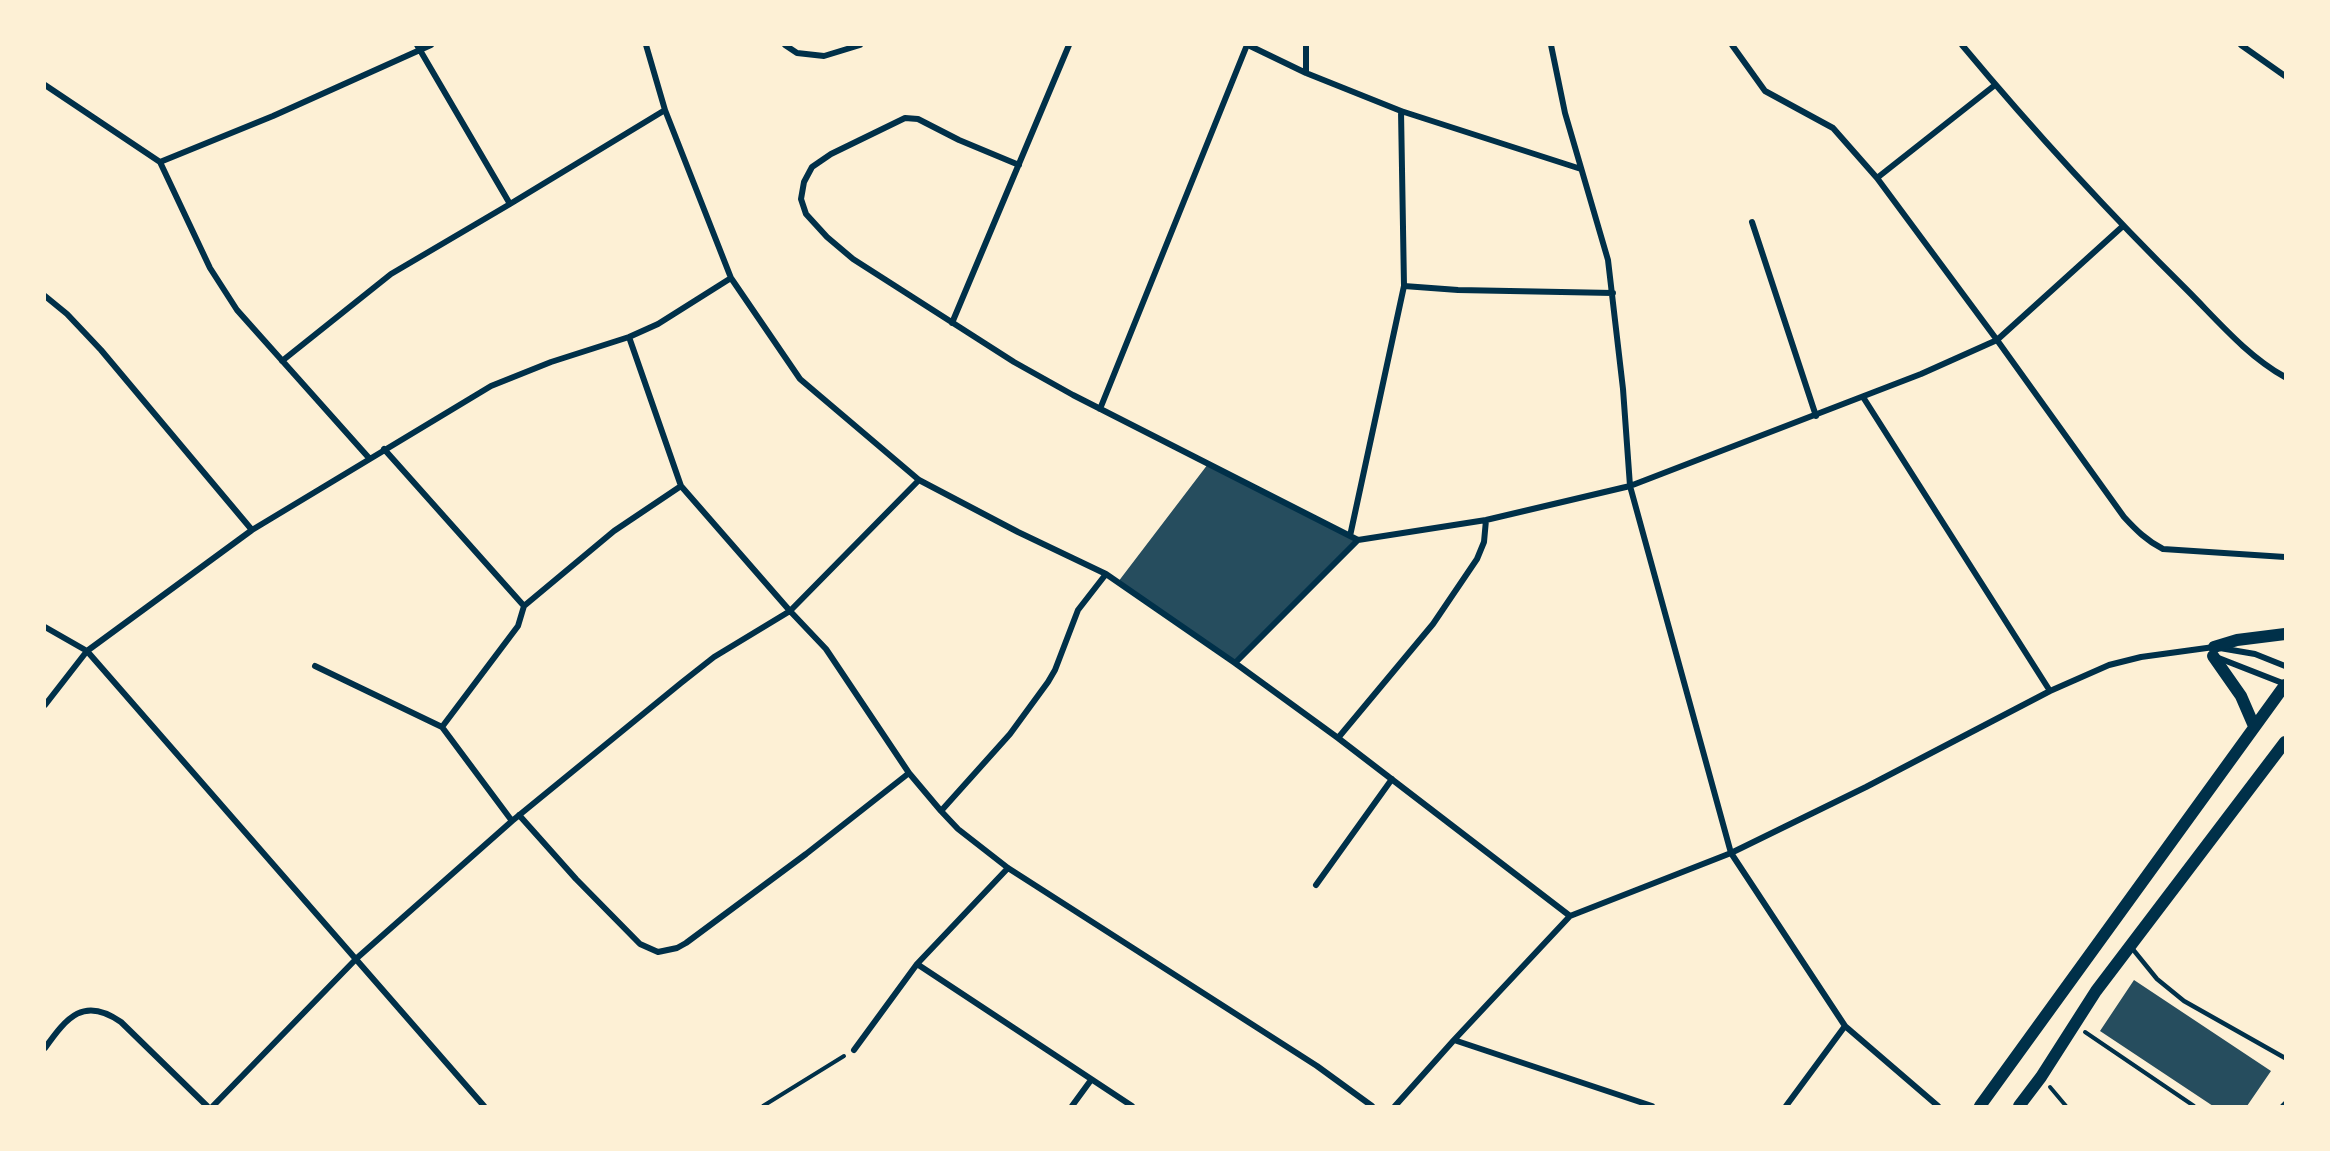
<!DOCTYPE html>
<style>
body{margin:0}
#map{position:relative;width:2330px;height:1151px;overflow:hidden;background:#fdf0d5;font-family:"Sofia Sans Condensed",sans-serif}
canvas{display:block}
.frame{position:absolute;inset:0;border:46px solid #fdf0d5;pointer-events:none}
</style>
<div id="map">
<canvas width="2330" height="1151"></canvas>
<div class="frame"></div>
</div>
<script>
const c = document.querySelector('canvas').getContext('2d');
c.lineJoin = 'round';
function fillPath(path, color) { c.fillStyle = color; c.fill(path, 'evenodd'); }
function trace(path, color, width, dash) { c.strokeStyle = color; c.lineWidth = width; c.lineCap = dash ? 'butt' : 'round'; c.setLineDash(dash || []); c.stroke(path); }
fillPath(new Path2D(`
 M1208 464 1358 540 1235 663 1118 582Z
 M2134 980 2271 1071 2247 1106H2213L2100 1031Z`), '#264d5e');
trace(new Path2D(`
 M2085 1032 2194 1106
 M2050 1087 2066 1106
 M763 1106 844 1056
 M2282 1106 2285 1103`), '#003049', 4);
trace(new Path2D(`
 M2131 947 2157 979 2184 1001 2285 1058`), '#003049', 4.5);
trace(new Path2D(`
 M417 45 510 204
 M646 45 665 110 731 278 800 379 919 480 1018 532 1106 574 1235 663 1338 738 1570 916
 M785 45 797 53 824 56 860 45
 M1248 45 1306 73 1401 111 1581 169
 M1551 45 1565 113 1608 260 1623 389 1630 486 1731 853 1845 1026 1938 1106
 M1732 45 1765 91 1833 128 1877 178 1997 340 2124 517C2136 530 2147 541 2163 549L2285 557
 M1962 45C2033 130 2108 212 2187 290 2217 320 2247 356 2285 377
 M2241 45 2285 76
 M1306 73V45
 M45 85 160 162 210 268 237 310 369 458
 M160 162 273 116 431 45
 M1019 165 959 140 918 119 905 118 831 154 812 167 804 182 801 199 806 214 827 237 853 259 1014 362 1073 395 1358 540
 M1877 178 1995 85
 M1752 222 1816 416
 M1404 286 1458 290 1613 293
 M45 296 67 314 101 350 252 530
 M952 323 1069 45
 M629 337 681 486 790 611 826 649 909 773 941 811 958 829 1008 868 1317 1066 1372 1106
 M282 361 391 274 510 204 665 110
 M1863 397 2050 691
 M1100 409 1247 45
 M384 449 524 606
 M1350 536 1404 286 1401 111
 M45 627 87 651 484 1106
 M2216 657 2285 684
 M1235 663 1358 540 1486 520 1630 486 1921 374 1997 340 2123 226
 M315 666 442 727 512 821
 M45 705 87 651 252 530 491 386 551 362 629 337 658 324 731 278
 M442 727 518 626 524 606 614 531 681 486
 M1338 738 1433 624 1477 559 1484 542 1486 520
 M941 811 1010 734 1048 682 1055 670 1078 610 1106 574
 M519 815 576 879 640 944 658 952 677 948 686 943 806 854 909 773
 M1316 885 1392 779
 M917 964 1132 1106
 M1454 1040 1652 1106
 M45 1048C67 1017 84 996 121 1022L207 1106
 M854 1050 917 964 1008 868
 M213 1106 357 958 512 821 681 683 714 657 790 611 919 480
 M1072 1106 1091 1080
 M1395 1106 1454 1040 1570 916 1731 853 1866 787 2050 691 2109 665 2141 657 2214 647 2255 654 2285 666
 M1786 1106 1845 1026`), '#003049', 6);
trace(new Path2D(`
 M2214 647 2237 640 2285 634
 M2213 656 2241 696 2254 726
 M1980 1106 2285 685
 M2019 1106 2041 1077 2096 991 2285 742`), '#003049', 12);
</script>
